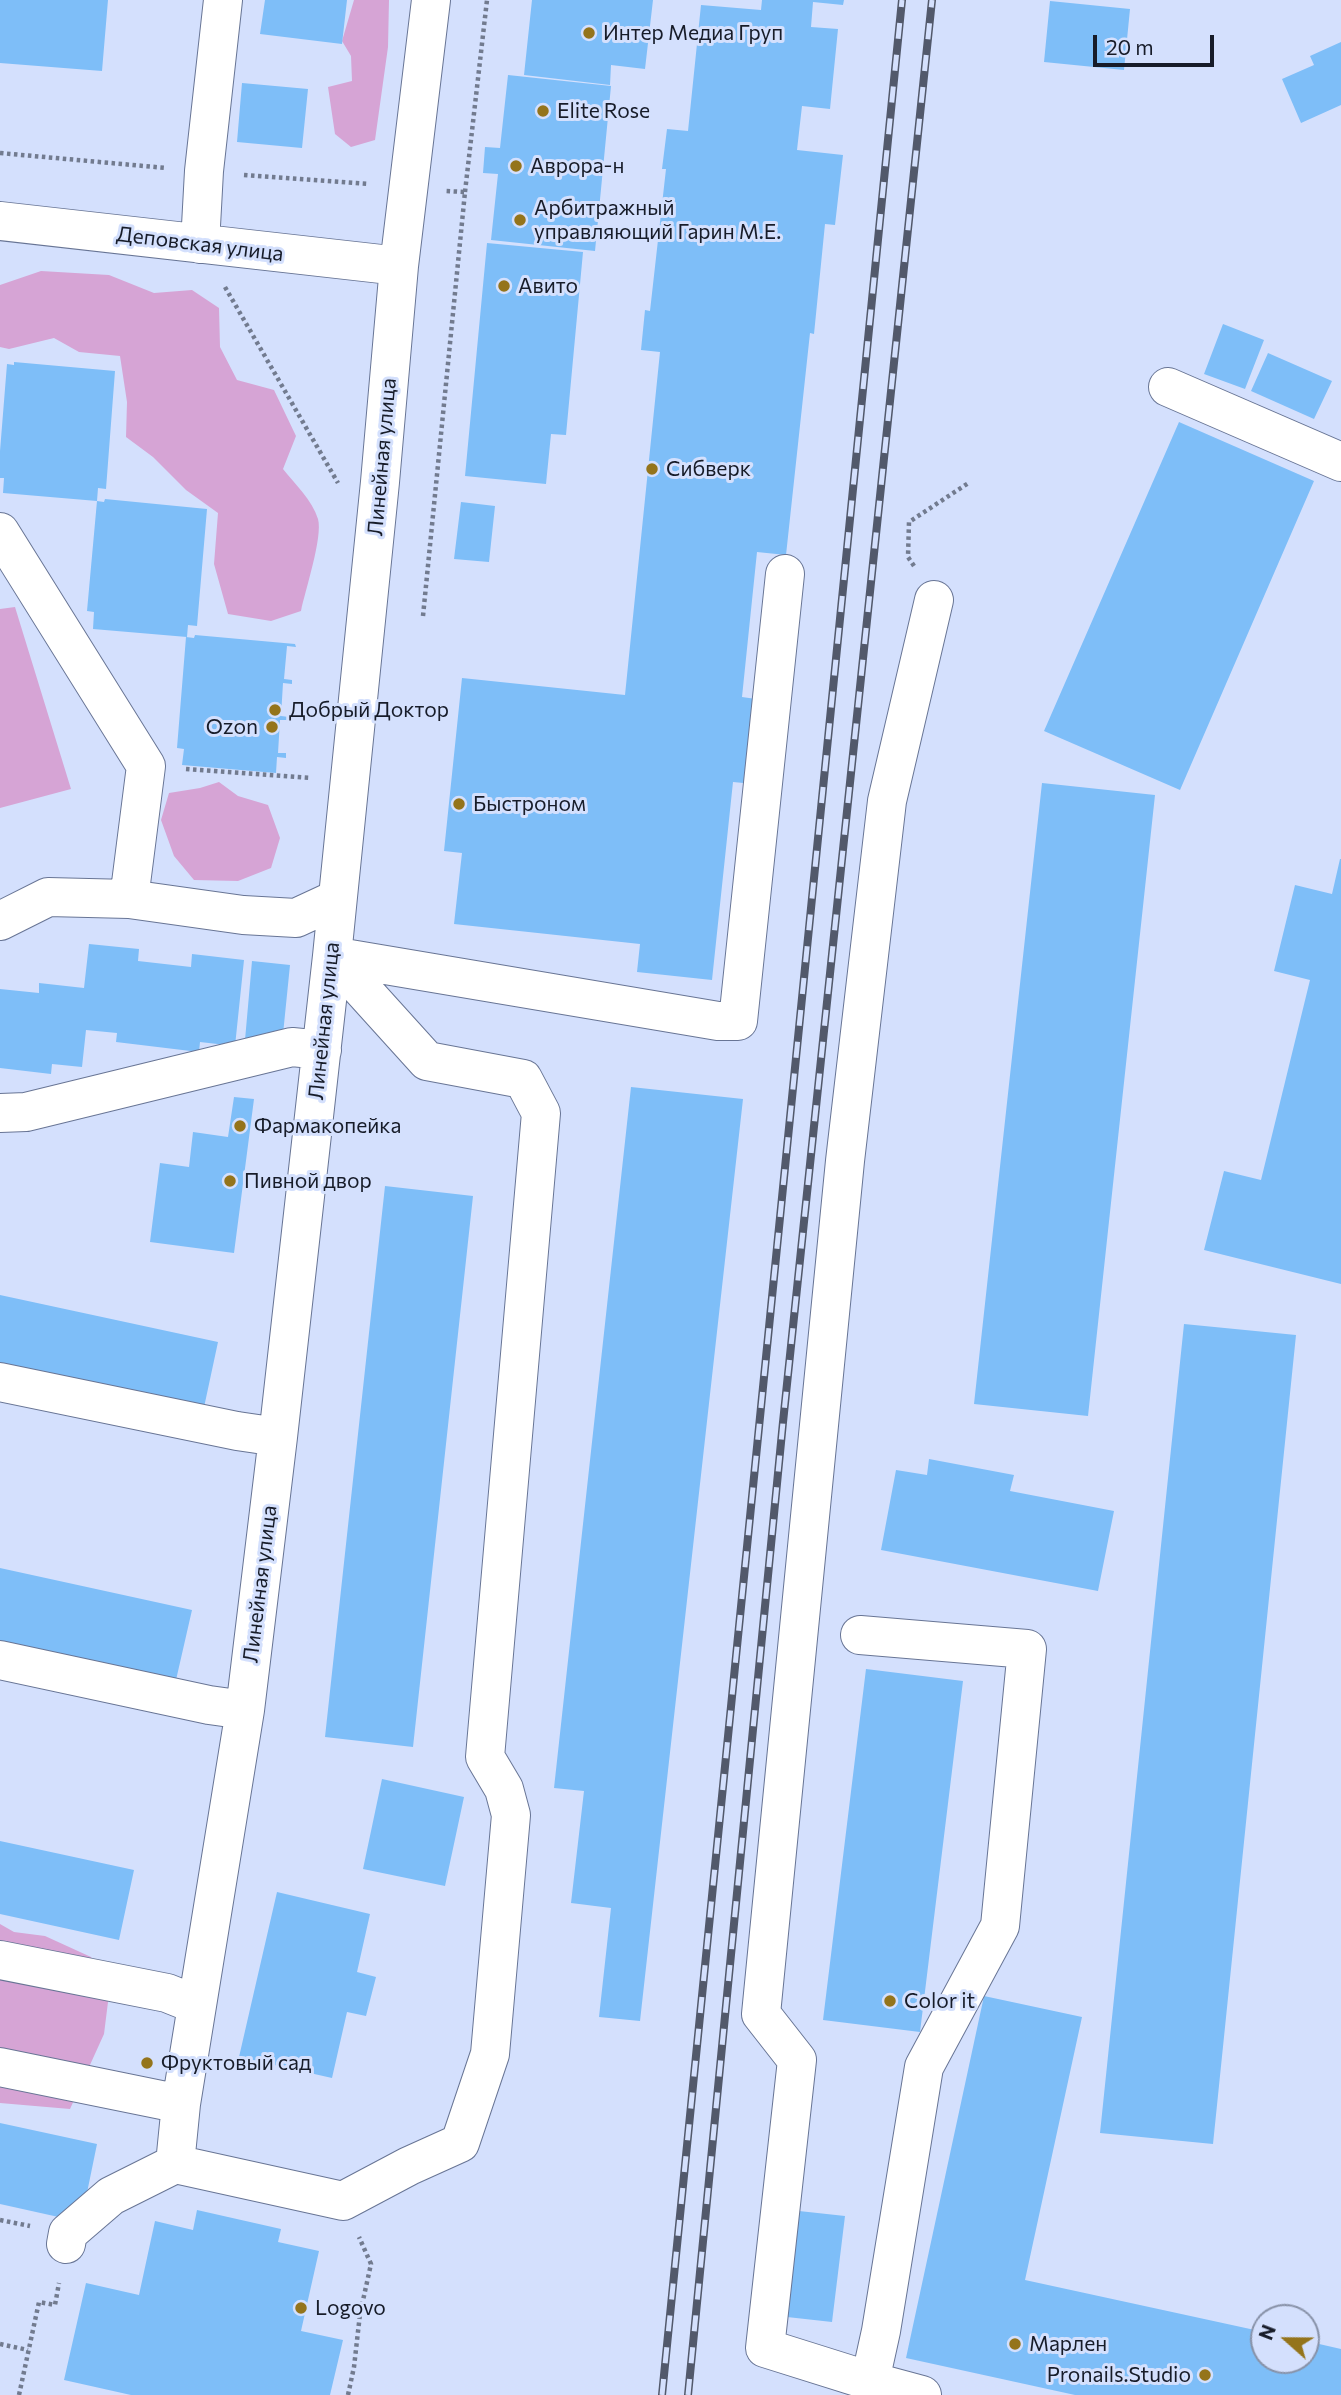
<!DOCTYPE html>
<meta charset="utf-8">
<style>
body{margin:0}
#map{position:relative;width:1341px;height:2395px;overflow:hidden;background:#d4e0fd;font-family:Commissioner,sans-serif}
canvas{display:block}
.north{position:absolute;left:1250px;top:2304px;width:70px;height:70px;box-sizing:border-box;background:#d4e0fd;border:2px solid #8892a8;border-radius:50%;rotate:291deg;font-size:19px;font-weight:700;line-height:28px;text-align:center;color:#171c29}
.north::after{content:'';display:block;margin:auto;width:24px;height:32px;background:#94741b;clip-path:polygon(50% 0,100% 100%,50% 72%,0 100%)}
.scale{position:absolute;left:1093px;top:35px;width:121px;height:32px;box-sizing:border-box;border:4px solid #171c29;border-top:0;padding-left:9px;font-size:21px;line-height:24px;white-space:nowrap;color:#171c29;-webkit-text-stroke:5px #d4e0fd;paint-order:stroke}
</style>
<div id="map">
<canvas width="1341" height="2395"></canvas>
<div class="north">N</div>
<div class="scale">20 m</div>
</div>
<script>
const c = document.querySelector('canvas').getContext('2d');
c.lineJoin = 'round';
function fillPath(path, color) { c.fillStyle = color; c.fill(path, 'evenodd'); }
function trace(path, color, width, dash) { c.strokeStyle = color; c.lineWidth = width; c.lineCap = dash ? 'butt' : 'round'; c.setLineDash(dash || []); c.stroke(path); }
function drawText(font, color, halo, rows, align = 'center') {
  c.font = font + ' Commissioner,sans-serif'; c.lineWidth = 6; c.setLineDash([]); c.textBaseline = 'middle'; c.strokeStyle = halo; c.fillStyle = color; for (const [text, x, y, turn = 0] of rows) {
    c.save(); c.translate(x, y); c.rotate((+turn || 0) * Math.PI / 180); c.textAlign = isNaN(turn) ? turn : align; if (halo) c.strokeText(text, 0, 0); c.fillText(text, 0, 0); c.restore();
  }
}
fillPath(new Path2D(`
 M354 0H389L388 47 375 140 351 147 335 134 328 87 352 81 351 56 342 41Z
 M41 271 109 275 154 293 192 290 219 308 220 347 237 380 274 390 296 436 283 469C295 484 312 500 318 519 323 537 305 591 301 611L271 621 228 614 214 564 218 513 186 490 153 457 126 437 127 402 120 356 79 352 54 338 9 349 0 347V285Z
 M15 607 71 789 0 808V609Z
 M219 782 238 796 268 805 280 838 271 868 238 881 194 880 174 856 161 820 169 793 200 788Z
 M0 1924 14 1932 45 1936 91 1957 110 1986 104 2034 70 2109 0 2103Z`), '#d6a4d5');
fillPath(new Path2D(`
 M0 0H108L102 71 0 63Z
 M265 0H347L342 44 260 34Z
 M532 0H653L645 69 611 65 610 85 524 75Z
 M762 0H844L843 5 813 2 811 27 838 29 830 109 802 106 797 150 843 155 835 225 825 224 814 334 810 333 786 555 757 552 742 697 763 700 754 784 733 782 712 980 637 972 640 944 454 924 462 853 444 851 462 678 625 695 660 352 641 350 645 310 650 311 666 169H662L667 129 688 131 701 5 761 10Z
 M1050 1 1130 9 1124 70 1044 62Z
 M1341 42V105L1301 123 1282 79 1314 65 1310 56Z
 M508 75 611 86 595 251 491 240 498 174 483 173 485 147 500 148Z
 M242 83 308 89 302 148 237 142Z
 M487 243 583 252 566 435 551 434 546 484 465 476Z
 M1223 324 1264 340 1245 389 1204 374Z
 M1268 353 1332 381 1314 419 1251 391Z
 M14 362 115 371 106 489 98 488 97 501 3 493 4 478H0V451L7 364 14 365Z
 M1179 422 1314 481 1180 790 1044 731Z
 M105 499 207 509 197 626 188 625 187 637 93 629 94 612 87 611 97 501 104 502Z
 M461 502 495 506 489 562 454 559Z
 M195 635 295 644 296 647 287 646 284 679 292 680V684L283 683 281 716 289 717V720H280L278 753H286V758L277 757 276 773 182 765 184 749 177 748 186 637 194 638Z
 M1042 783 1155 795 1088 1416 974 1404Z
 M1340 859H1341V1284L1204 1250 1224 1171 1261 1180 1310 980 1274 971 1295 885 1332 894Z
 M89 944 139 949 138 961 191 967 192 954 244 960 235 1046 200 1042 199 1052 116 1042 117 1033 86 1030 82 1067 52 1064 51 1074 0 1068V989L39 993V983L84 988Z
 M252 961 290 965 282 1044 245 1040Z
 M631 1087 743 1099 640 2021 599 2017 611 1908 571 1903 584 1791 554 1788Z
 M234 1097 254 1099 234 1253 150 1242 160 1163 189 1167 193 1132 228 1137Z
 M385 1186 473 1196 413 1747 325 1737Z
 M0 1295 218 1342 203 1412 0 1368Z
 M1184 1324 1296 1335 1213 2144 1100 2133Z
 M929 1459 1014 1475 1010 1491 1114 1511 1098 1591 881 1550 896 1470 927 1475Z
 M0 1568 192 1610 176 1680 0 1642Z
 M866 1669 963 1681 920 2032 823 2020Z
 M382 1779 464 1797 445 1886 363 1869Z
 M0 1841 134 1870 119 1940 0 1914Z
 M277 1892 370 1914 357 1972 376 1977 366 2016 347 2012 332 2078 239 2057Z
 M984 1996 1082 2017 1025 2280 1264 2332V2360H1306V2341L1341 2349V2395H1075L906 2358Z
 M0 2123 97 2144 81 2222 0 2204Z
 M197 2210 281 2229 278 2242 319 2251 301 2331 343 2340 330 2395H131L64 2380 86 2283 139 2295 155 2221 193 2230Z
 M799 2211 845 2216 832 2322 787 2317Z`), '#7ebef8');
const minor = new Path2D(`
 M0 221 399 266
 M200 244 204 171 223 0
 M1168 387 1341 462
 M0 532 146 766 129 899
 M0 921 48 897 129 899 243 915 296 918 337 899
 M332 956 718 1021H738L785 574
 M0 1113 26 1112 292 1047 322 1050
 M0 1382 237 1431 278 1437
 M860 1635 1027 1649 1000 1926 924 2067 881 2331 870 2381 922 2395
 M0 1660 209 1705 245 1710
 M0 1960 167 1993 197 2005
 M0 2067 181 2104
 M175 2164 181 2104 245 1710 278 1437 332 956 380 482 399 266 431 0
 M66 2244 68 2233 111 2196 175 2164 343 2201 409 2166 460 2143 490 2054 511 1815 504 1789 485 1757 541 1113 523 1079 427 1061 332 956
 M870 2381 765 2348 797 2060 761 2014 845 1161 887 801 934 600`);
trace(minor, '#687595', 40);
trace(new Path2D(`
 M0 153 166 168
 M244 175 368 184
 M465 192 487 0
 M225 287 338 483
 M914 566 908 557 909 522 970 482
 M423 616 465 192 446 191
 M186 769 310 778
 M0 2220 30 2226
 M0 2344 28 2350
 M19 2395 39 2302 55 2305 59 2283
 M348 2395 354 2367 360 2314 371 2264 359 2237`), '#727b8f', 4.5, [3.5, 3.5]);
trace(minor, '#fff', 38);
const rail = new Path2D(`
 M662 2395 902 0
 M688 2395 783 1422 932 0`);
trace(rail, '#52596b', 8);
trace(rail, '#d4e0fd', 5, [16]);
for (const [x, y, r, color] of [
 [589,33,7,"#94741b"],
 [543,111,7,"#94741b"],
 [516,166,7,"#94741b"],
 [520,220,7,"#94741b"],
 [504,286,7,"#94741b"],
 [652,469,7,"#94741b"],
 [275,710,7,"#94741b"],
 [272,727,7,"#94741b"],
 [459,804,7,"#94741b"],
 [240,1126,7,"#94741b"],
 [230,1181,7,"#94741b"],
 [890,2001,7,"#94741b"],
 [147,2063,7,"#94741b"],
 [301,2308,7,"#94741b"],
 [1015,2344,7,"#94741b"],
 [1205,2375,7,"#94741b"]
]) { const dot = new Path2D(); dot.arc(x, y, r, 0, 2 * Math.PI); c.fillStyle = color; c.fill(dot); trace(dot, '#d4e0fd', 2.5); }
drawText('21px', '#171c29', '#d4e0fd', [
 ["Интер Медиа Груп",603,33],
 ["Elite Rose",557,111],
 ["Аврора-н",530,166],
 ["Арбитражный",534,208],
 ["управляющий Гарин М.Е.",534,232],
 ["Авито",518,286],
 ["Сибверк",666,469],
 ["Добрый Доктор",289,710],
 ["Ozon",258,727,"right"],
 ["Быстроном",473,804],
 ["Фармакопейка",254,1126],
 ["Пивной двор",244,1181],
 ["Color it",904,2001],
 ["Фруктовый сад",161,2063],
 ["Logovo",315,2308],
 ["Марлен",1029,2344],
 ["Pronails.Studio",1191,2375,"right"]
], 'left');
drawText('21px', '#171c29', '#d4e0fd', [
 ["Деповская улица",200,244,7],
 ["Линейная улица",382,457,-85],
 ["Линейная улица",324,1021,-84],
 ["Линейная улица",260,1584,-83]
]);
</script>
